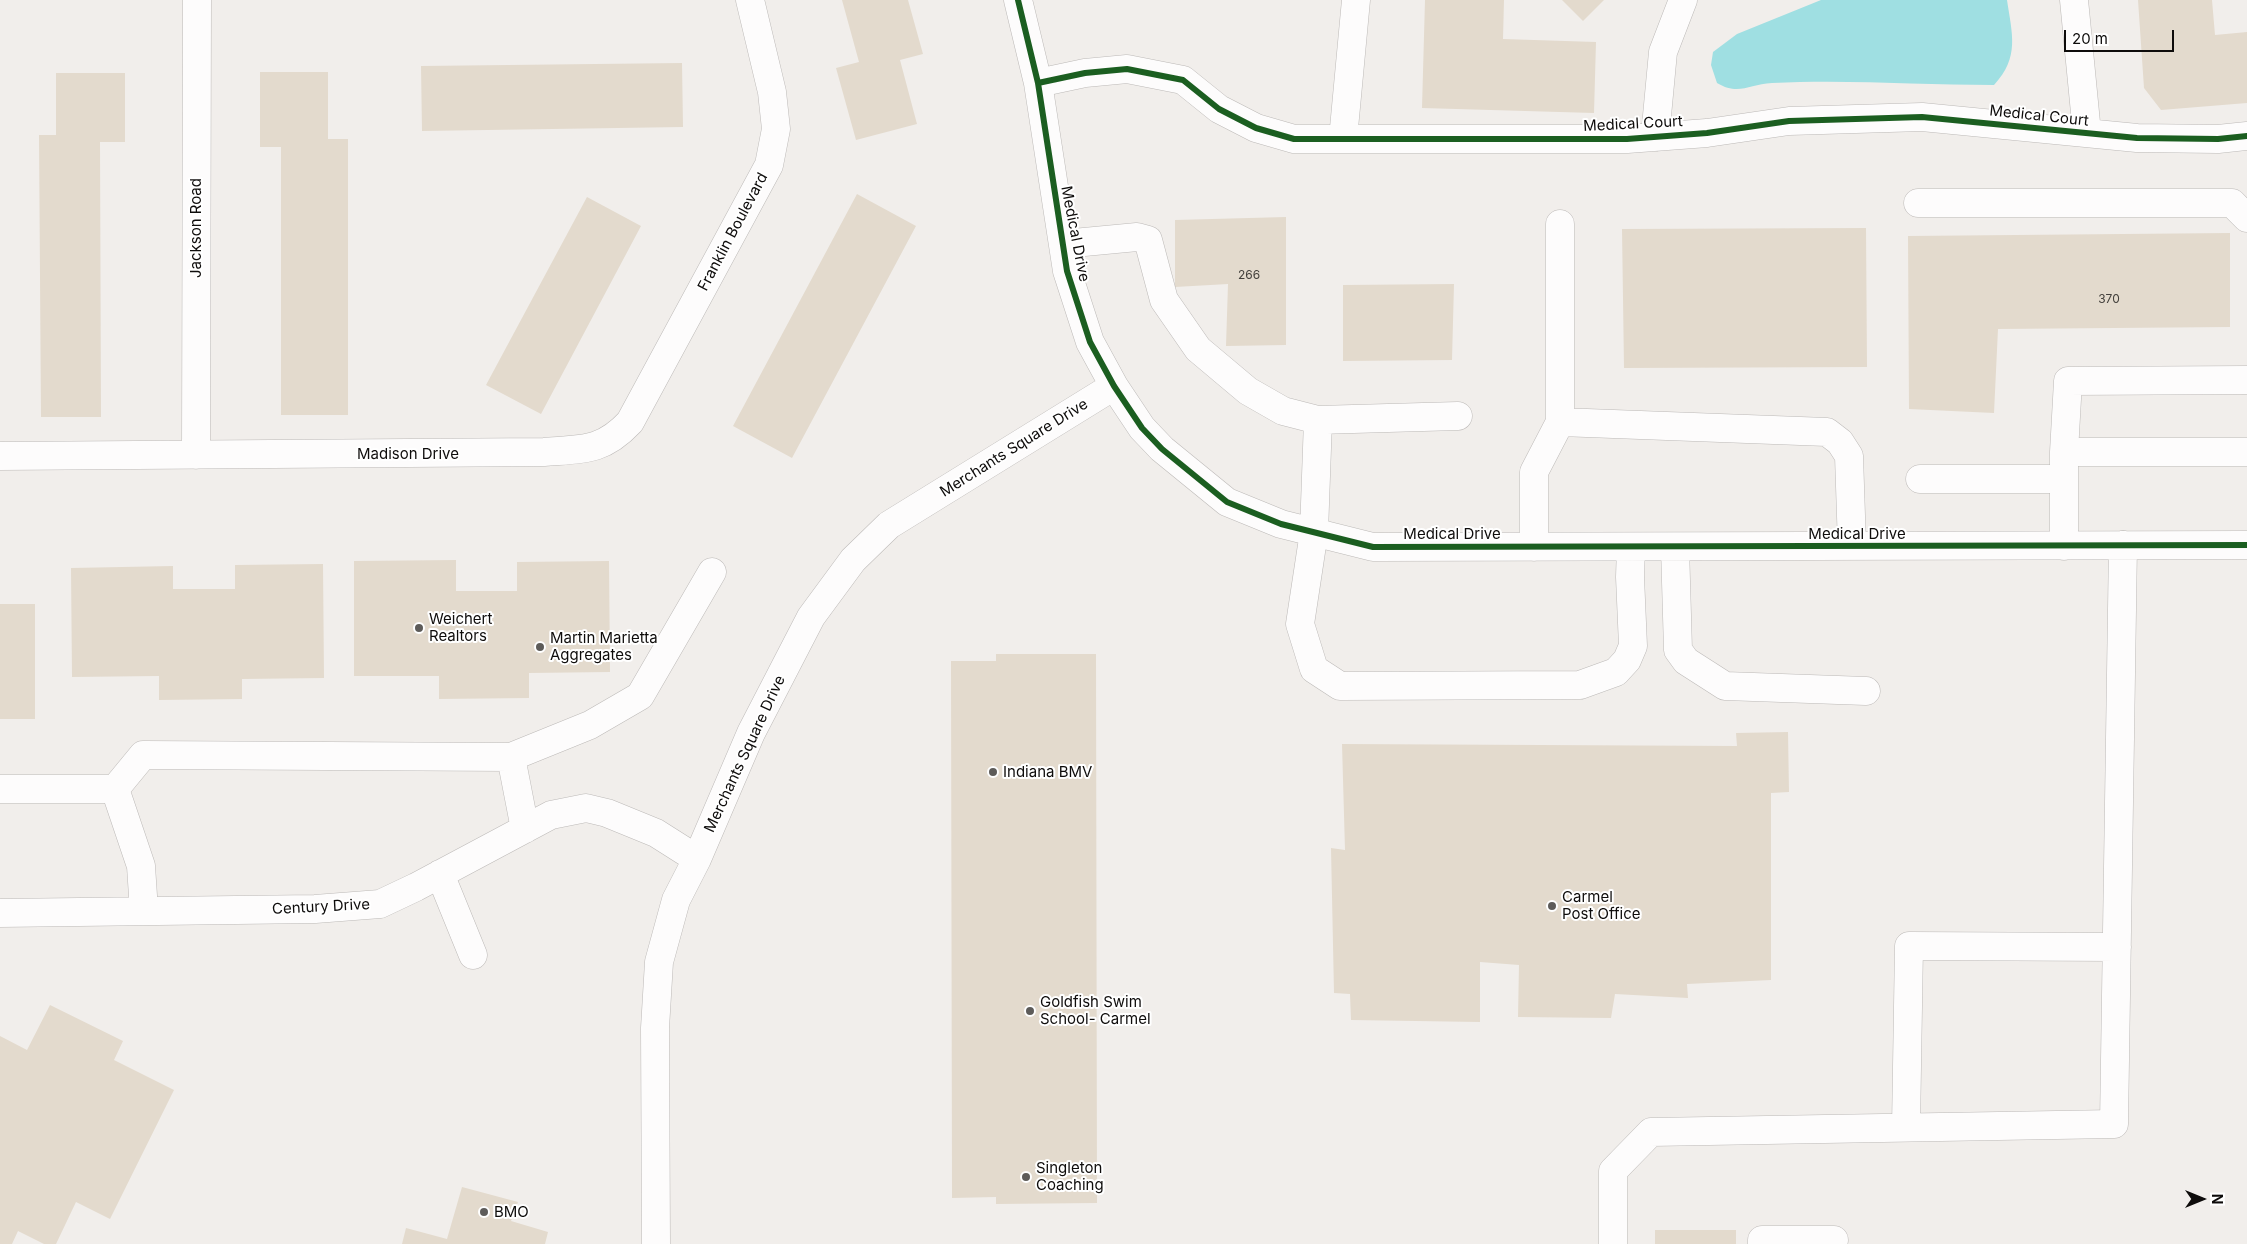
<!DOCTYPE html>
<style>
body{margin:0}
#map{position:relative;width:2247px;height:1244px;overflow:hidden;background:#f1eeeb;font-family:Inter,sans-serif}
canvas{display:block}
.north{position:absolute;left:2177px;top:1174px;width:50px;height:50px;-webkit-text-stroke:4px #fff;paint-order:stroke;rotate:90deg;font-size:14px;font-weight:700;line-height:20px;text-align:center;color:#0e0c0b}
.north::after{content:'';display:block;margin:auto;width:18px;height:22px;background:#0e0c0b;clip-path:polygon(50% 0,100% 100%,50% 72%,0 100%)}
.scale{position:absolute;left:2064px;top:30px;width:110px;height:22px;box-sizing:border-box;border:2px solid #0e0c0b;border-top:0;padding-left:6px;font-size:15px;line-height:18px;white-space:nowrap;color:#0e0c0b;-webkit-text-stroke:4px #fff;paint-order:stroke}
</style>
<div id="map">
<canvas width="2247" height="1244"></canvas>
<div class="north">N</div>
<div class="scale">20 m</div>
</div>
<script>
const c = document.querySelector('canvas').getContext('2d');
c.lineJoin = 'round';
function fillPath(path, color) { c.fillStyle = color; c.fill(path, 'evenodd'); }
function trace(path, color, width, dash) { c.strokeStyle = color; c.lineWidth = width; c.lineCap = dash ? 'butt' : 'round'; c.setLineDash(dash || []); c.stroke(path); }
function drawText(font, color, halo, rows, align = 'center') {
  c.font = font + ' Inter,sans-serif'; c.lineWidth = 4; c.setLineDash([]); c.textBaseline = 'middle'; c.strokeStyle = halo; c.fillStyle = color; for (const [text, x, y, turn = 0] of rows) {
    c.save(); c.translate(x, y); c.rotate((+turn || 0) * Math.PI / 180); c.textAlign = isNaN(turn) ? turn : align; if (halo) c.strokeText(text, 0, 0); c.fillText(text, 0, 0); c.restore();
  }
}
fillPath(new Path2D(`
 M1821 0H2007C2012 34 2020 57 1994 85 1920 85 1846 79 1772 83 1749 84 1739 96 1717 83L1711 65 1713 52 1737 34Z`), '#9fdfe2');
fillPath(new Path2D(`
 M842 0H908L923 54 900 60 917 124 856 140 836 68 859 62Z
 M1425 0H1504L1503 39 1596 42 1594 113 1422 108Z
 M1562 0H1604L1583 21Z
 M2138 0H2212L2215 35 2247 32V103L2161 110 2144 88Z
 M682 63 683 127 422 131 421 66Z
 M260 72H328V139H348V415H281V147H260Z
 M56 73H125V142H100L101 417H41L39 135H56Z
 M857 194 916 226 792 458 733 426Z
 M587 197 641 226 541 414 486 385Z
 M1286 217V345L1226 346 1228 284 1175 287V220Z
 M1866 228 1867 367 1624 368 1622 229Z
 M2230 233V327L1998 329 1994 413 1909 409 1908 236Z
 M1454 284 1452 360 1343 361V285Z
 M456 560V591H517V562L609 561 610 672 529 673V698L439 699V676H354V561Z
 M323 564 324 678 242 679V699L159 700V676L72 677 71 568 173 566V589H235V565Z
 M0 604H35V719H0Z
 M996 654H1096L1097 1203 996 1204V1197L952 1198 951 661H996Z
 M1788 732 1789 792 1771 793V980L1687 984 1688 998 1615 994 1611 1018 1518 1017 1519 965 1480 962V1022L1351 1020 1350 994 1334 993 1331 848 1345 850 1342 744 1737 746 1736 733Z
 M50 1005 123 1041 114 1060 174 1090 110 1219 76 1202 56 1244H44L18 1231 12 1244H0V1036L27 1050Z
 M462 1187 518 1202 511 1221 548 1232 545 1244H402L406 1228 447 1239Z
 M1655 1230H1736V1244H1655Z`), '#e3dacd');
const minor = new Path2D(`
 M1018 0 1038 83 1067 271 1090 342 1114 386 1142 428 1162 449 1227 502 1281 524 1373 547 2247 545
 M2074 0 2087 133
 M1038 83 1085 73 1127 69 1183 80 1219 109 1256 128 1294 139H1627L1707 133 1789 121 1922 117 2137 138 2218 139 2247 136
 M1655 137 1663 52 1683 0
 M1343 139 1356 0
 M1918 203H2232L2247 218
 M1063 244 1137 237 1148 240 1164 300 1198 349 1248 391 1283 411 1318 420 1314 532 1300 624 1314 669 1340 686 1580 685 1616 672 1627 660 1633 646 1630 577 1631 547
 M1318 420 1458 416
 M1560 422 1827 432 1840 442 1849 456 1852 546
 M2064 452 2068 381 2247 380
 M196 455 197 0
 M0 456 544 452C582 449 602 452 630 422L769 165 776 129 772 92 750 0
 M1920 479H2064
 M2064 546V452H2247
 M1534 547V472L1560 422V224
 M1675 547 1678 650 1686 661 1725 686 1866 691
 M511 757 590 725 640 696 712 572
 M0 789H115L141 866 144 911
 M115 789 143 755 511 757 525 829
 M440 874 473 955
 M0 913 315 909 380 904 416 887 551 815 586 808 607 813 656 833 697 859
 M1906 1127 1909 946 2117 947
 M656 1244 655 1028 659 962 676 900 697 859 751 733 811 617 853 560 889 525 1114 386
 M1613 1244V1171L1651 1132 2114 1124 2123 545
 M1762 1244V1240H1834`);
trace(minor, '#bcb9b7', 29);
trace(minor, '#fdfcfc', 28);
trace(new Path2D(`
 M1018 0 1038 83 1067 271 1090 342 1114 386 1142 428 1162 449 1227 502 1281 524 1373 547 2247 545
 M1038 83 1085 73 1127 69 1183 80 1219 109 1256 128 1294 139H1627L1707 133 1789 121 1922 117 2137 138 2218 139 2247 136`), '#1b5e20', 6);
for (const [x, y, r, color] of [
 [419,628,5,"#5d5b59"],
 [540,647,5,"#5d5b59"],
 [993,772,5,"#5d5b59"],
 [1552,906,5,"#5d5b59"],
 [1030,1011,5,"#5d5b59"],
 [1026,1177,5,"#5d5b59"],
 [484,1212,5,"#5d5b59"]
]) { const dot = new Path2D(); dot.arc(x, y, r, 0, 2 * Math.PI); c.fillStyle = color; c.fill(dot); trace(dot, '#fff', 2); }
drawText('12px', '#43403c', null, [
 ["266",1249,275],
 ["370",2109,299]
]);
drawText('15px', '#0e0c0b', '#fff', [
 ["Medical Court",2039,116,6],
 ["Medical Court",1633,124,-3],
 ["Jackson Road",196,228,-90],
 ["Franklin Boulevard",733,232,-62],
 ["Medical Drive",1075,234,79],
 ["Merchants Square Drive",1014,448,-32],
 ["Madison Drive",408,454],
 ["Medical Drive",1452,534],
 ["Medical Drive",1857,534],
 ["Merchants Square Drive",745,754,-65],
 ["Century Drive",321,907,-3]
]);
drawText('15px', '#0e0c0b', '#fff', [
 ["Weichert",429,619],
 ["Realtors",429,636],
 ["Martin Marietta",550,638],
 ["Aggregates",550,655],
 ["Indiana BMV",1003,772],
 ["Carmel",1562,897],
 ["Post Office",1562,914],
 ["Goldfish Swim",1040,1002],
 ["School- Carmel",1040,1019],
 ["Singleton",1036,1168],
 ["Coaching",1036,1185],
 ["BMO",494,1212]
], 'left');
</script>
